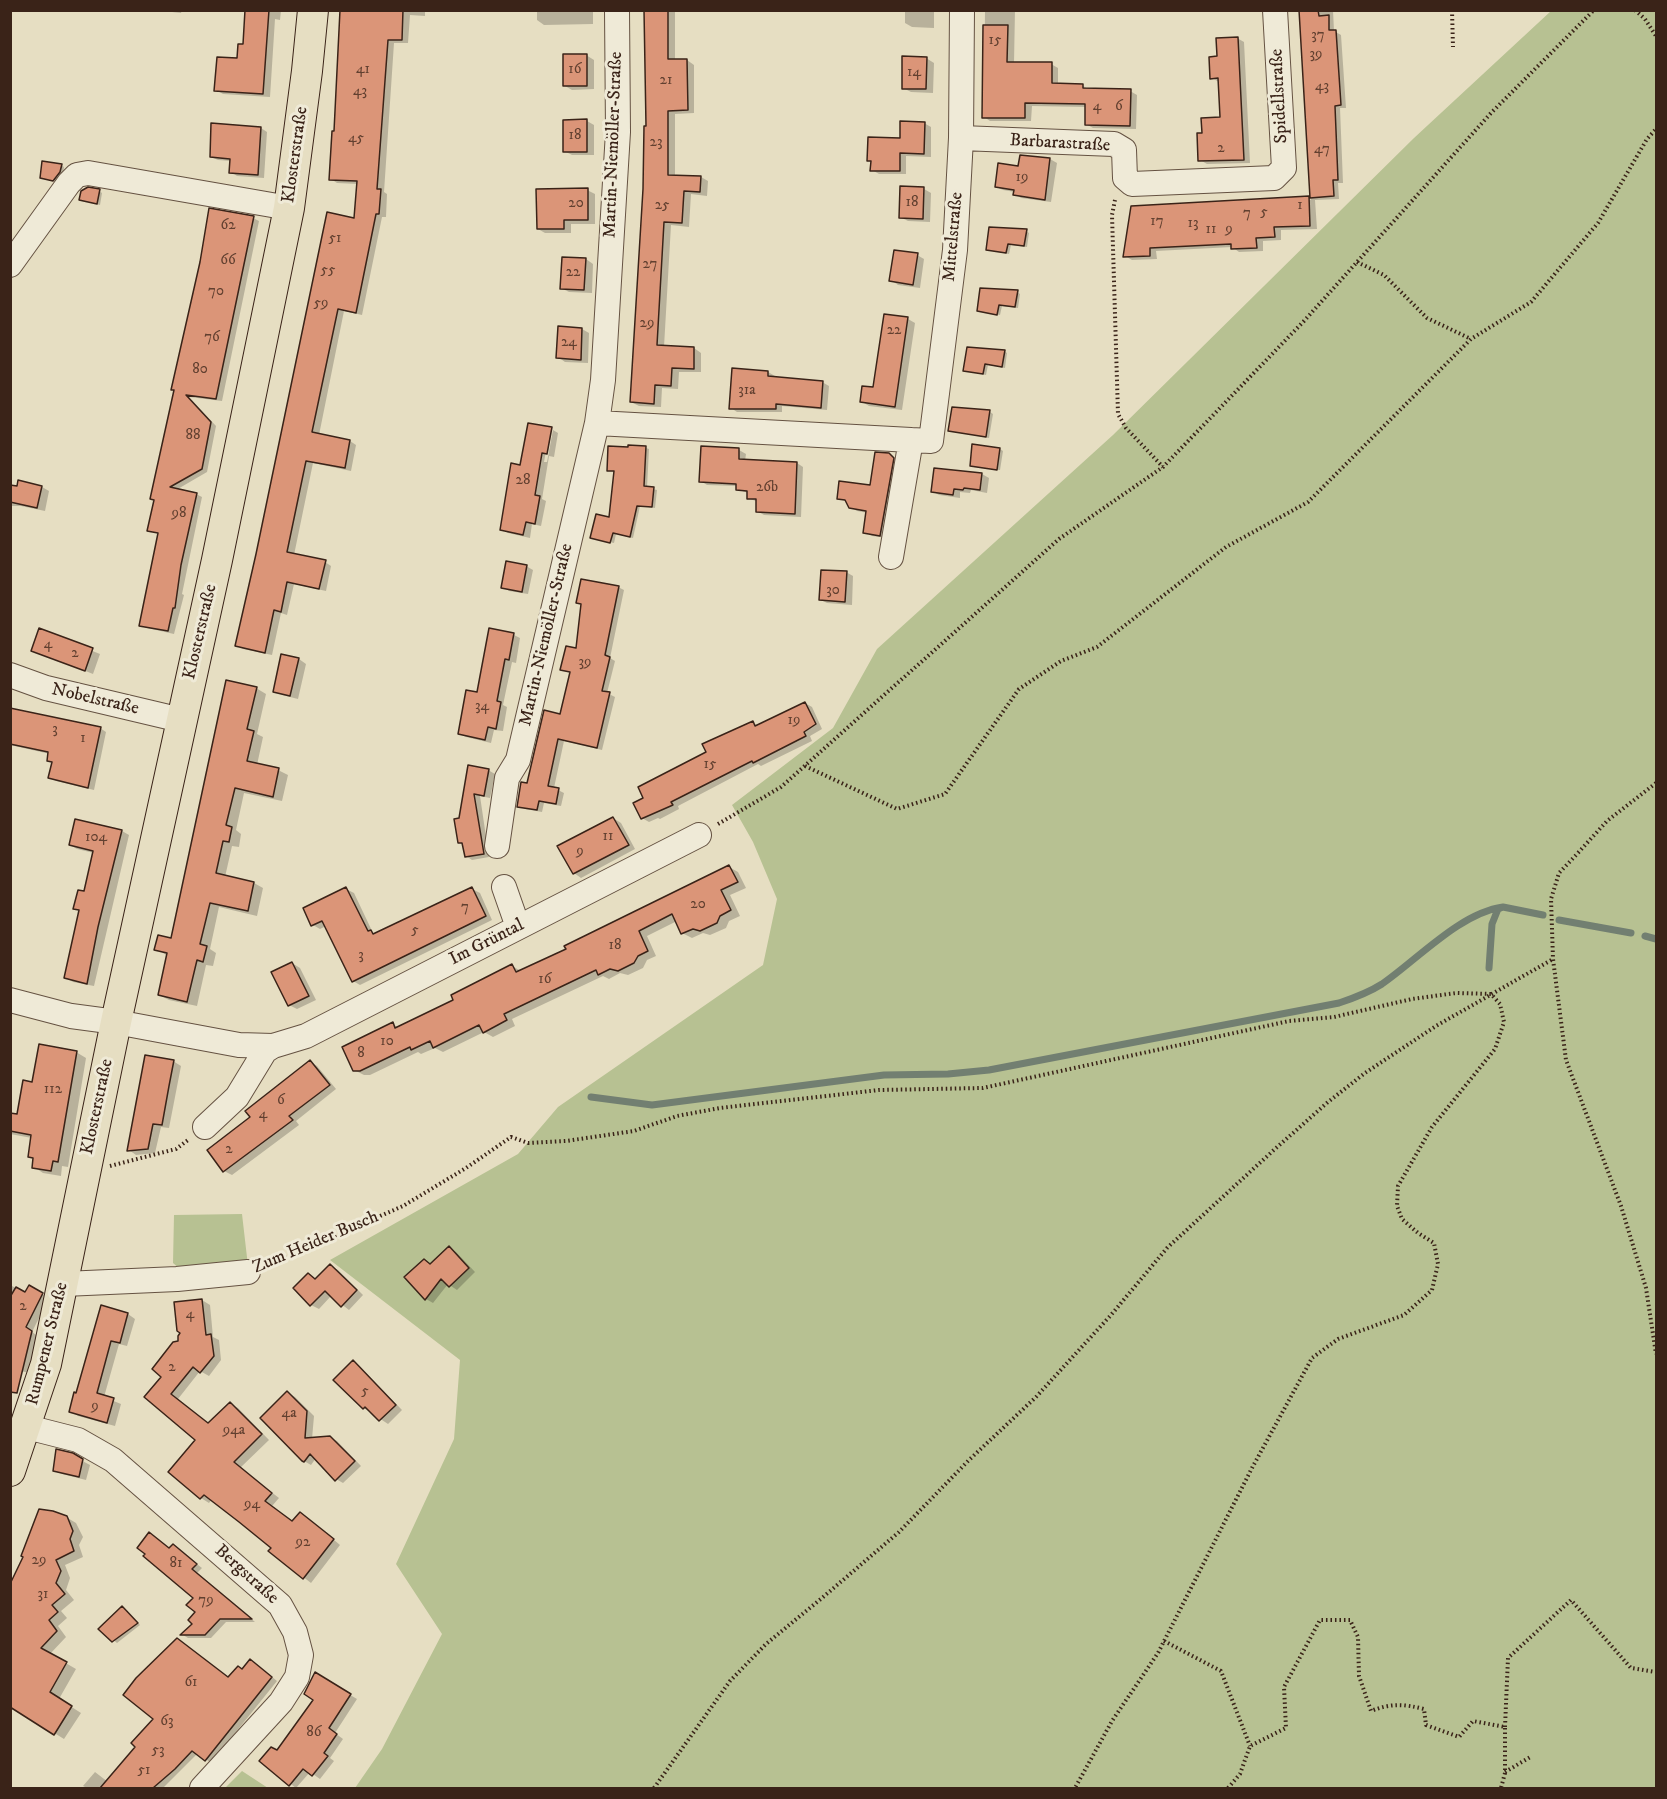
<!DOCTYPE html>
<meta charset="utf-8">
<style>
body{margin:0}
#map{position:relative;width:1667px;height:1799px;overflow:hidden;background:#e6dec2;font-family:"IM FELL DW Pica",serif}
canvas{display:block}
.frame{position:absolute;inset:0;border:12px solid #3a2318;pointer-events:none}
</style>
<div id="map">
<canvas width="1667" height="1799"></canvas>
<div class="frame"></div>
</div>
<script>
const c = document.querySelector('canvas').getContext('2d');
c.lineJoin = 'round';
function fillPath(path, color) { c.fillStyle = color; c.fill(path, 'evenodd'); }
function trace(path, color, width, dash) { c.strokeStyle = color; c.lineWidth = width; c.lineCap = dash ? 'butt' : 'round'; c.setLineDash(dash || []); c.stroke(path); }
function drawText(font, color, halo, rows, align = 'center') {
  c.font = font + ' "IM FELL DW Pica",serif'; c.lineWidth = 6; c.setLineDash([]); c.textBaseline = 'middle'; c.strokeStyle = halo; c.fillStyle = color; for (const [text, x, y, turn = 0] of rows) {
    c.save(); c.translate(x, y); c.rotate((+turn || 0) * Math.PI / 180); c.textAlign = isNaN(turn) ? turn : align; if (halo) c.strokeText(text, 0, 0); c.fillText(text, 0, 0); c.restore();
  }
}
fillPath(new Path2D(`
 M1551 11H1656V1788H355L382 1749 442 1634 396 1564 454 1439 460 1360 330 1260 518 1154 558 1107 763 965 777 899 753 842 732 805 833 728 877 649 1113 435 1414 138Z
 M242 1214 248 1266 180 1269 173 1263 174 1215Z
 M242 1771 268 1788H225Z`), '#b7c192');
fillPath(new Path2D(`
 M154 10H182L181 13Z
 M246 10H281L280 20 275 19 270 97 223 94 216 90 238 60 244 46Z
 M342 10H425V16L410 15 408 43H394L384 192 387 194 386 217H382L362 315 344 311 319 435 350 441 356 445 351 471 313 463 294 555 325 562 331 566 326 591 294 584 287 615 281 613 272 655 243 649 236 645 356 220 358 184 337 183 331 179 335 133Z
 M537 10H593V24L544 25 537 20Z
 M645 10H675V61L687 60 694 65V113L675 114V176L701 177 708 181 707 196 691 194 689 227 671 225 664 347 694 348 701 353V372H679L678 389 662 388 661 407 639 406 631 402 647 128Z
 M905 10H934V28L912 27 905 23Z
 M985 10H1015L1014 63 1051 64 1058 68V85L1083 86 1090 90 1130 91 1137 95 1136 129 1093 128 1086 124 1087 107 1032 106 1031 121H990L984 117Z
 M1300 10H1333L1334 31 1341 35 1346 108H1340L1343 183H1338L1339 199 1315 200 1317 229 1281 230V240L1263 241V251L1239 252 1232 247 1156 251 1157 259 1132 260 1125 256 1132 207 1308 198 1311 200Z
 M1237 38 1244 42 1250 163 1207 164 1200 160 1204 134 1222 118 1219 82 1212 78Z
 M586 55 594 60V89L572 90 565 86Z
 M926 58 934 63 933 93 911 92 903 88Z
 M587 121 594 125V155H572L564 151Z
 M924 123 931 127V157L906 156V174H879L872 170V162L869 160Z
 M261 128 267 132 264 178 237 176 231 172V161L218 160 211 157Z
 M1022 156 1050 159 1057 163 1051 202 1021 198 1015 194V192L1003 190 996 187 1019 168Z
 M61 165 64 167 63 174 57 181 45 179Z
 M902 188 924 189 931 193 930 222 908 221 900 217Z
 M587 190 595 194V224H571V233H545L538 229Z
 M99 191 102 193 100 205 81 200Z
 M210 210 253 218 259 221 222 401 189 397 216 426 207 472 176 490 196 494 202 497 182 594 184 595 174 634 147 628 141 625 159 534 149 530Z
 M1026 231 1029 233 1027 247 1011 245 1009 254 987 250Z
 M917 255 924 259 920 288 898 285 891 280Z
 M586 259 593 264 592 293 569 292 561 288Z
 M1017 292 1020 294 1018 308 1002 306 1000 315 978 311Z
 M908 319 915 323 902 410 869 406 861 401 875 389Z
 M559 328 582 329 589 333 588 363 565 362 558 357Z
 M1004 351 1007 353 1005 368 988 365 986 375 965 370Z
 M768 372 775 376 774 378 822 382 829 386 827 410 782 406V412H737L731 408Z
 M990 412 993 414 989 438 950 431Z
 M550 429 544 462H547L553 430 558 433 554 457 549 456 542 499 546 501 541 526 532 524 530 538 508 533 502 529 521 466Z
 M609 448H646L649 449 647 488 657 490 655 508 640 506 633 538 616 534 614 543 595 539 610 519 616 472 608 470Z
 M1000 449 1003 451 1000 470 974 467Z
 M739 450 746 454 745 461 797 463 803 467 801 517 764 515 757 511 758 502 748 498V493L737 489V486L707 485 701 481Z
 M889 455 896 459 887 538 872 536 865 532 868 513 857 511 850 507 848 502 838 498 871 487Z
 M956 471 982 474 989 478 987 493 971 490 970 493 960 492V498L939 495 932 491Z
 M19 482 42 487 49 491 45 511 21 506H10V487L18 488Z
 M526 566 533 570 528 594 509 591 503 587Z
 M846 572 853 576 852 605 827 603 821 600Z
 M618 587 624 590 610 658 615 661 607 693 615 697 602 750 564 741 554 788 564 793 561 806 544 803 542 812 525 809 519 806 562 715 572 673 562 669 577 650Z
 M40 630 100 654 93 674 33 650Z
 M514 635 520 638 516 663 512 662 503 705 507 707 503 731 494 730 491 743 466 737 459 733 478 694Z
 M283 656 299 659 306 664 298 699 282 695 274 691Z
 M256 688 266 694 257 734 263 737 257 765 278 770 288 775 282 801 244 793 236 830 241 834 239 847 232 846 225 877 254 883 263 888 257 916 219 907 210 949 216 953 213 966 206 965 197 1006 169 1000 159 995 168 956 156 949 172 939Z
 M805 703 812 707 822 729 810 736 812 741 761 766 758 764 678 806 679 809 660 819 658 818 649 822 642 818 645 799 708 752 753 723 759 726Z
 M10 710 100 728 106 732 94 790 56 781 49 777 53 763 48 760 50 754 10 745Z
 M469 766 488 770 495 774 490 798 480 796 489 857 472 860 466 856 464 845 459 842 460 820Z
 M613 818 621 823 635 849 581 878 574 873Z
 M76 821 122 831 129 835 94 986 73 982 66 978 80 911 75 908 85 893 94 853 77 849 70 845Z
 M729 867 738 872 746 888 730 895 740 916 729 921 726 928 710 935 703 933 692 938 682 933 677 921 647 936 656 956 647 960 643 968 628 975 620 973 609 979 603 976 512 1019 515 1026 493 1037 484 1032 443 1052 435 1048 421 1054 418 1052 370 1075H364L354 1070 393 1024 399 1028 455 1001 512 966 521 971 568 950Z
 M346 889 354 893 373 933 376 934 472 889 480 893 492 920 360 985 353 981 326 926 320 929 313 925Z
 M292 963 300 968 316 1000 297 1009 289 1005Z
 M76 1052 86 1058 68 1167 62 1166 61 1176 43 1173 34 1167 35 1160 29 1156 32 1138 10 1134V1114L18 1115 34 1084Z
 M173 1061 181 1066 169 1128 161 1127 155 1153 136 1155 129 1150Z
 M310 1062 317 1066 336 1089 296 1121 299 1125 232 1175 224 1171 252 1118Z
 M449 1248 456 1252 475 1272 457 1290 448 1284 433 1303 426 1299 406 1277 431 1265Z
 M330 1266 338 1270 363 1295 349 1310 331 1296 319 1309 311 1305 308 1275 317 1279Z
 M12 1286 26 1294 30 1287 49 1298 32 1332 39 1337 30 1373 10 1369V1289Z
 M202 1300 210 1305 213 1337 219 1340 221 1360 209 1376 200 1371 178 1399 209 1424 230 1404 238 1408 269 1440 240 1468 279 1498 272 1506 293 1522 308 1518 340 1545 311 1583 270 1551 273 1547 212 1499 209 1503 201 1498 170 1472 197 1440 146 1396 163 1377Z
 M102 1307 128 1314 135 1319 127 1346 119 1344 104 1397 121 1404 115 1426 78 1416 71 1411 77 1394Z
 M353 1362 360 1367 402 1410 388 1424 364 1408Z
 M288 1393 295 1397 314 1416 312 1439 329 1437 337 1441 361 1466 343 1483 336 1479 316 1458 311 1465 304 1461Z
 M71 1455 90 1465 86 1480 62 1474 54 1470Z
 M66 1517 76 1523 83 1537 79 1545 83 1557 65 1565 70 1578 66 1590 74 1600 61 1611 67 1618 58 1626 66 1637 50 1654 76 1669 59 1699 81 1713 64 1739 14 1708 13 1710 10 1709V1603Z
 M173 1546 202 1568 197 1573 255 1622H226L211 1638H188L183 1635 194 1623 197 1612 195 1598Z
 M123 1608 140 1625 117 1643 101 1629Z
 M256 1664 277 1681 211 1763 198 1753 163 1788H87L83 1786 95 1772 108 1782 229 1678Z
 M315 1674 357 1699 335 1733 343 1739 330 1758 334 1761 320 1779 310 1772 296 1788 261 1761 278 1752 315 1699Z`), '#0003');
trace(new Path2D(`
 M1559 920 1631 933
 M1645 936 1656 939
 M1489 968 1492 924 1498 909 1503 907 1543 915
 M591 1097 652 1105 884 1075 948 1074 989 1070 1339 1003C1354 998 1368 993 1382 984 1418 959 1460 913 1503 907`), '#727f71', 7);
const building = new Path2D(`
 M245 10H269L263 94 214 91 217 57 237 58 238 44H243Z
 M340 10H403L402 40H388L377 189H381L379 214H376L356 313 338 309 312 432 350 440 345 468 306 461 287 552 326 560 319 589 287 582 281 612 274 610 265 653 235 646 256 554 327 212 354 218 357 181 329 180 332 131H334Z
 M644 10H668V59H687L688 110 668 111V175L701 176 700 192 684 191 682 223 664 222 657 345 694 347V369L672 368 671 386 655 385 654 404 630 402 643 189 644 126H646Z
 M1299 10H1318L1319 16 1329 15V30H1336L1341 105 1335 106 1338 180H1333L1334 196 1310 198Z
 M983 25H1008L1007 62H1052V83L1083 84V88L1131 89 1130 126 1085 125V104L1025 103V118H982Z
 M1238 37 1244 160 1198 161 1197 133H1202L1201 118 1220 117 1218 78 1210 79 1209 57 1217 56 1216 38Z
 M563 54H587V86H563Z
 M902 56 927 57 926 89H902Z
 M587 119V152H563V120Z
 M900 121 925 122 924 154 900 153V171H870L871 161H867L868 137 900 138Z
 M211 123 261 127 258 175 229 173 230 159 210 157Z
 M1020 155 1050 158 1045 200 1013 195 1014 190 995 187 998 163 1018 166Z
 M42 161 62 164 60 172 53 181 40 178Z
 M900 186 924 187 923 219 899 218Z
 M88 187 100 189 97 204 79 200 81 191Z
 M588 188V220H564V229H537L536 189Z
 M1309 196 1310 226 1274 227 1275 237 1256 238 1257 248 1231 249V244L1150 248V256L1123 257 1131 206Z
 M209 208 254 216 216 399 186 395 211 422 202 469 170 487 197 493 181 565 175 608H173L168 631 139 626 158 533 147 531 154 500 150 499 174 390H171L200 262Z
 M989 227 1027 229 1024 246 1008 244 1006 253 986 250Z
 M894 250 918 253 913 285 889 281Z
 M562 257 586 258 584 290 560 289Z
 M980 288 1018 290 1015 307 999 305 997 315 977 311Z
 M884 314 908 317 895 407 860 402 862 386 873 387Z
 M558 326 582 328 581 360 556 358Z
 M967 347 1005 350 1002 367 985 364 983 374 963 371Z
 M732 368 768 371V376L823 381 821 408 776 404V409H729Z
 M952 407 990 410 986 437 948 431Z
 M528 423 552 427 547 454 542 453 535 495 540 496 535 524 526 522 523 535 500 530 511 463 520 465Z
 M972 444 1000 448 997 470 970 466Z
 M628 445 646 446 644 486 654 487 652 507 637 506 630 537 613 533 610 543 590 538 596 514 609 517 614 471H607L608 446 628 447Z
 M701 446 739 448V459L797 462 795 514 756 512V499H747V491L736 490V484L699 482Z
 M875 452 889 453 894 458 880 536 863 533 866 511 849 508 845 500 837 499 839 481 870 485Z
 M934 468 982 473 980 490 964 488 963 490 954 489 953 495 931 492Z
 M18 480 42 486 37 508 10 502V485L17 486Z
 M506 561 527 565 522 592 501 588Z
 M821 570 847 571 845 602 819 600Z
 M581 579 619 586 605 655 610 657 602 691 610 692 597 748 558 739 548 786 559 788 556 804 539 801 537 810 517 807 521 782 527 783 544 710 560 714 570 672 560 670 566 646 576 648 581 604 576 603Z
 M39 628 93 648 85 671 31 651Z
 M489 628 514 633 509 660 505 659 497 701 501 702 496 729 488 727 485 740 458 734 466 690 477 692Z
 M281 654 299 658 290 696 273 692Z
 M226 680 257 687 247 729 254 731 247 761 279 768 273 797 235 788 226 825 232 827 229 842 223 841 216 873 254 882 248 911 210 903 200 944 207 946 203 962 197 960 187 1002 158 995 167 953 154 950 158 935 171 938Z
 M805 702 816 724 804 732 806 736 753 763 752 761 671 802 673 805 641 819 633 803 643 798 638 787 706 752 702 744 753 721 755 726Z
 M10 708 101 727 88 788 48 778 52 762 47 761 48 752 10 744Z
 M468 765 489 769 484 796 474 794 484 854 465 857 462 843H458L454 819 459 818Z
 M613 817 629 845 573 874 557 846Z
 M75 819 122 830 98 927 87 984 64 978 79 910 73 909 78 890 84 891 93 851 69 845Z
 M729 865 738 882 721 890 731 910 720 916 717 923 700 931 693 929 681 934 672 914 639 931 648 951 638 956 634 963 618 971 610 969 598 975 596 970 504 1014 507 1020 483 1033 479 1025 433 1048 430 1041 411 1050 410 1047 360 1071H353L342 1047 393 1022 395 1028 453 1000 451 995 512 964 516 972 566 949 564 946Z
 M346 887 368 931 371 930 373 934 472 887 486 916 352 982 322 921 311 926 303 908Z
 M292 962 309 996 288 1006 271 972Z
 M39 1044 77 1051 58 1162 53 1161 51 1171 32 1168 33 1158 28 1157 31 1135 10 1131V1113L17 1114 23 1080 32 1082Z
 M145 1055 174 1060 169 1086 162 1125 153 1124 148 1149 127 1151Z
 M310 1060 330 1085 289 1116 293 1120 223 1172 207 1150 250 1117 245 1111Z
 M449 1246 469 1268 449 1287 441 1279 425 1300 404 1277 424 1259 430 1264Z
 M330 1264 357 1290 341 1307 325 1291 310 1306 293 1288 308 1273 315 1279Z
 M29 1285 43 1293 26 1327 32 1331 17 1393 10 1392V1297L16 1287 25 1292Z
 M202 1299 206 1335 211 1334 214 1356 200 1373 193 1367 171 1394 208 1423 230 1402 262 1434 234 1462 272 1493 265 1501 292 1521 300 1512 334 1539 303 1579 268 1551 271 1548 239 1522 204 1495 200 1499 168 1472 195 1440 144 1397 161 1377 152 1369 173 1342 178 1341V1336L180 1333 177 1331 174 1302Z
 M101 1305 128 1313 120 1343 111 1341 97 1393 114 1398 107 1423 69 1412 74 1392 76 1393Z
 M353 1360 396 1405 379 1421 365 1407 363 1409 333 1380Z
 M287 1391 307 1411 305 1438 330 1436 355 1461 335 1481 310 1454 304 1462 302 1461 260 1418Z
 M56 1449 73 1453 83 1459 79 1477 53 1471Z
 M39 1509 53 1511 67 1516 73 1531 70 1539 74 1551 56 1560 61 1571 56 1583 65 1594 52 1605 58 1612 49 1620 57 1631 41 1648 67 1662 50 1692 72 1706 54 1735 10 1707V1584L23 1557 21 1556Z
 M149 1532 169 1548 173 1544 197 1564 192 1569 252 1619H220L205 1635H180L192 1624 188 1620 195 1612 186 1605 193 1598 143 1556 145 1554 137 1548Z
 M122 1606 138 1623 112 1642 98 1629Z
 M177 1638 228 1677 238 1666 242 1669 250 1659 272 1677 205 1761 192 1751 175 1769 153 1788H100L135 1747 131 1743 153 1719 123 1695 136 1678Z
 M315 1672 351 1694 329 1728 337 1734 324 1753 328 1756 312 1776 303 1769 289 1786 259 1761 271 1747 277 1750 313 1700 304 1694Z`);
fillPath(building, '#db9578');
trace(building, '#3a2318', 1.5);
const minor = new Path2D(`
 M961 138 1114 144 1124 150 1125 178 1132 184 1274 178 1284 168 1275 10
 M10 265 69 183 77 175 88 173 289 208
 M597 423 911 440
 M891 557 911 440 931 441 955 250 961 138 962 10
 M10 675 46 688 181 720
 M497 846 507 778 518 760 597 423 603 380 618 132 617 10
 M504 887 518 927
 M10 1000 71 1016 116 1022 239 1045 273 1046 306 1036 699 835
 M205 1127 237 1097 265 1051 273 1046
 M64 1284 177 1279 248 1272
 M27 1427 78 1440 113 1460 280 1605 295 1632 301 1655 297 1677 281 1702 202 1788`);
const major = new Path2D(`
 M10 1471 46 1364 116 1022 217 560 289 208 307 71 313 10`);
trace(minor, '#655242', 26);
trace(major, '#3a2318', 32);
trace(new Path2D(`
 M1452 10 1453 47
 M1635 10 1645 19 1656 36
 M1115 200 1112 215 1118 414 1126 428 1163 467
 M1357 262 1384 275 1427 318 1471 339
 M805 766 897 809 945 794 1019 689 1061 661 1097 647 1226 547 1308 502 1471 339 1531 302 1598 223 1647 139 1656 129
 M1656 783 1607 821 1577 854 1559 873 1551 899 1553 959 1566 1060 1621 1206 1646 1288 1656 1354
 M718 824 781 787 1059 539 1163 467 1304 321 1491 113 1594 10
 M110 1166 176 1149 188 1140
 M269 1265 403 1206 466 1168 511 1137 528 1143 566 1141 634 1131 677 1116 720 1108 879 1090 983 1088 1289 1021 1334 1017 1412 999 1456 993 1491 994 1500 1004 1504 1022 1495 1049 1432 1127 1398 1186 1397 1206 1402 1219 1418 1233 1434 1243 1438 1264 1432 1290 1404 1315 1338 1339 1312 1358 1252 1468 1158 1653 1112 1721 1075 1788
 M1164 1641 1221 1671 1250 1746
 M1505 1727 1508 1658 1571 1600 1631 1668 1656 1672
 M1505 1772 1532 1756
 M654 1788 730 1681 766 1644 822 1598 899 1532 969 1460 1036 1397 1111 1315 1167 1248 1275 1149 1328 1102 1365 1073 1436 1026 1553 959
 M1228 1788 1240 1774 1250 1746 1286 1728 1284 1687 1320 1620H1350L1358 1637 1359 1676 1371 1711C1391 1703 1404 1704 1424 1709L1426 1725 1459 1737 1473 1721 1505 1727V1773L1501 1788`), '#3a2318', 4, [1.5, 3]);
trace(minor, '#efead7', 24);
trace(major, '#e6dec2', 30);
drawText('15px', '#624030', null, [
 ["37",1318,36],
 ["15",995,41],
 ["39",1316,55],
 ["41",363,70],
 ["16",575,70],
 ["14",914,73],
 ["21",666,81],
 ["43",1322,87],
 ["43",360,92],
 ["4",1097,107],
 ["6",1119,107],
 ["18",575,136],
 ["45",356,139],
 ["23",656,143],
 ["2",1221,149],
 ["47",1322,150],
 ["19",1022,178],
 ["18",912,203],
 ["20",576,204],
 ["25",662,206],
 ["1",1300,206],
 ["5",1264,213],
 ["7",1247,214],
 ["17",1157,222],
 ["13",1193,224],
 ["62",228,226],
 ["11",1211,230],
 ["9",1229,230],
 ["51",335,239],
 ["66",228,261],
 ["27",650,265],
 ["55",328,271],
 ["22",573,273],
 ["70",216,292],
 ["59",321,304],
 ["29",647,324],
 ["22",894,331],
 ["76",212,338],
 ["24",569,343],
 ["80",200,370],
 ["31a",747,391],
 ["88",193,436],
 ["28",523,481],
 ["26b",767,488],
 ["98",179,514],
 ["30",833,591],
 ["4",48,645],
 ["2",75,654],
 ["39",585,663],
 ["34",482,707],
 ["19",794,721],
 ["3",55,730],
 ["1",83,739],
 ["15",710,765],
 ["11",608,837],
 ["104",96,838],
 ["9",580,852],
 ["20",698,905],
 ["7",465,908],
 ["5",415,931],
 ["18",615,946],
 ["3",361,956],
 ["16",545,980],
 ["10",387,1042],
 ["8",361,1054],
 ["112",53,1090],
 ["6",281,1101],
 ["4",263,1115],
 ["2",229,1150],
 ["2",23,1307],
 ["4",190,1315],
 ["2",172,1368],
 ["5",365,1392],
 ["9",95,1407],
 ["4a",289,1414],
 ["94a",234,1431],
 ["94",252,1505],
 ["92",303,1543],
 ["29",39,1561],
 ["81",176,1564],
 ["31",43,1595],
 ["79",206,1601],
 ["61",191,1683],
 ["63",167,1722],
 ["86",314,1733],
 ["53",158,1751],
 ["51",144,1771]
]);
drawText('18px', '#3a2318', '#efead7', [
 ["Spidellstraße",1280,96,-93],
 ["Barbarastraße",1060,144,3],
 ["Martin-Niemöller-Straße",614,145,-88],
 ["Klosterstraße",296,155,-82],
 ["Mittelstraße",954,237,-85],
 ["Klosterstraße",201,632,-77],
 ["Martin-Niemöller-Straße",547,635,-77],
 ["Nobelstraße",95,700,13],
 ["Im Grüntal",487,943,-27],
 ["Klosterstraße",98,1107,-78],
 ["Zum Heider Busch",316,1243,-23],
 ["Rumpener Straße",48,1344,-76],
 ["Bergstraße",246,1575,42]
]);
</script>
